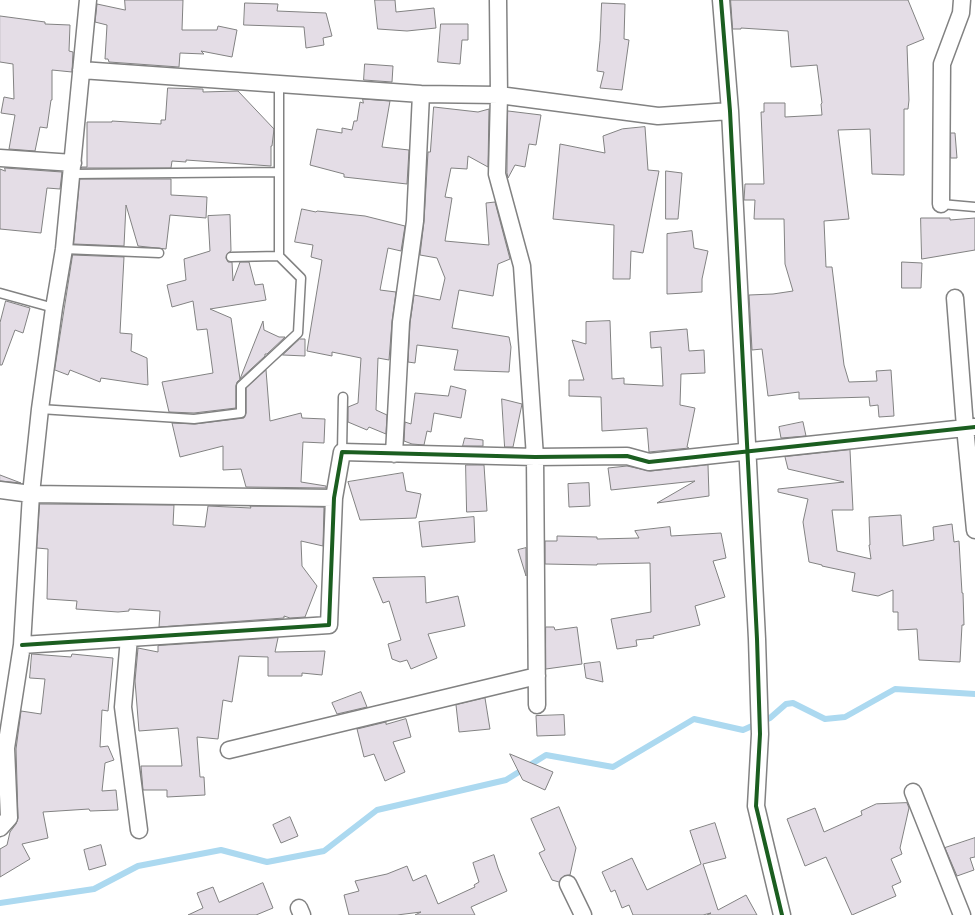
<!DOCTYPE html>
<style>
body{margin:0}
canvas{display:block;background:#fff}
</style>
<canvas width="975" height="915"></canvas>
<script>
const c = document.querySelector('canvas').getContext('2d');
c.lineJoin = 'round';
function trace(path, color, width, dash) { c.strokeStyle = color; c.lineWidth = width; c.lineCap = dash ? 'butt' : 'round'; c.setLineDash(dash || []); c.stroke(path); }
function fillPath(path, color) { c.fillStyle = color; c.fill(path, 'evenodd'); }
trace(new Path2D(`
 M0 903 94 889 138 866 221 850 267 862 324 851 377 810 506 780 546 755 613 767 694 719 743 730 770 718 786 704 793 703 825 719 845 717 895 689 975 694`), '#acd9f0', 6);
const building = new Path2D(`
 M125 0H183L182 30H217L218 26 237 30 232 57 201 51 204 54 180 53 179 67 109 62 108 59H105L107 25 95 22 97 4 125 10Z
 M375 0H395L396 12 434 8 436 28 407 31 378 29Z
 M731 0H908L924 39 907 46 909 100 908 109H904V175L872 174 870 129 838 130 849 219 824 221 826 267H832L844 365 849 382 877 381 876 371 891 370 894 416 879 417 878 405 870 406 869 397 799 399V392L768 396 762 349 752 350 749 295 773 294 793 291 785 264 784 219H754L755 200H744L745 184H764L761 112H764V103H785V117L822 115 821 104 822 103 817 65 791 67 788 31 741 28V29H733Z
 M245 3 278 4 277 11 326 13 332 36 323 38 324 45 306 48 304 27 244 25Z
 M602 3 625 4 624 39 629 40 622 90 600 88 604 72 597 71 600 41Z
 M0 16 45 22V24L70 25 69 51 73 52 72 72 52 70V100H51L47 128 40 127 35 151 9 149 15 115 1 113 4 97 14 99 13 64 0 62Z
 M441 24H468V40H462L460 64 438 62Z
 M365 64 393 66 392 82 364 80Z
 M168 88 203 89V92L238 91 274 129 272 146H271V166L186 160V162L172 161 171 168H81L82 167H87V122H112V121L161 124V120H165Z
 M363 99 390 101 382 147 409 150 407 184 344 177V174L310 165 317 129 342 133V128L352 130 354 121H357L360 102 363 103Z
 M434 107 478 112 489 109 488 167 468 156 467 169 451 168 445 197 452 198 445 241 489 245 486 203 495 202 510 259 498 264 493 296 459 290 452 328 509 337 511 347 509 372 454 370 458 350 417 345 415 363 408 362 410 323 414 295 440 300 445 278 437 258 420 255 424 221 428 152H430Z
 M508 111 541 115 536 145 529 144 525 167 515 165 508 178 507 173Z
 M645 127 648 170 659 171 643 253 631 251 630 279H613L614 225 553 219 560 144 605 153 603 136 622 129Z
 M951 133H955L957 158H951Z
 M5 168 62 172 60 189 47 188 41 233 0 229V169L5 171Z
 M666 171 682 173 678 219H666Z
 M80 179H171V195L207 197 206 218 170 215 166 249 138 246 126 205 124 246 74 244Z
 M302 209 316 212 317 211 365 216 405 226 401 251 388 248 380 290 396 292 392 322 389 360 378 358 376 410 387 415 386 434 369 427 367 430 348 422V407L358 403 361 358 332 352V356L307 351 322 260 311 257 313 245 295 242Z
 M230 215 231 251 228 253 226 258 228 262H232L233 281 240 262H249L255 285 263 284 266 300 210 309 231 318 240 379 263 321 264 330 279 337H285L267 354H265V356L237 382 236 386V408L194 413 169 412 162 382 213 373 207 329 197 330 193 301 172 307 167 285 186 280 184 259 210 251 208 216Z
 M921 218H950V220L975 218V250L922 259Z
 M692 231 694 248 708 251 702 279V292L667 294V234Z
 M73 255 124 257 120 333 132 334 131 351 147 358 148 385 101 378 100 382 70 370 68 375 55 370Z
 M902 262 922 263 921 288H902Z
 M6 301 30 308 23 333 15 330 2 365H0V323Z
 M610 321 612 379 624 378V384L663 386 661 347 651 348 650 332 687 329 689 351 704 350 705 373 681 374 680 405 695 408 687 447 689 448 649 452 647 428 602 431 601 397 569 396V380H584L572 340 586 344V322Z
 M300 339H305V356L283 355Z
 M266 370 270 421 301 413 302 418 325 419 324 443 303 442 301 482 326 486V488L246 487 241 469 223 470V446L180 457 172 423 195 424 244 418 246 413V388Z
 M451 386 466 390 461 418 434 413 431 432 427 431 424 445 412 444 404 441 405 422 411 424 415 393 448 396Z
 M502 399 522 404 513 447H505Z
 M803 422 806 436 781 438 779 427Z
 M465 438 483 440V446H463Z
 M850 450 853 510H832L837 551 871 559 869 545H870L869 517 901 515 903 546 934 540 933 527 952 524 954 542 959 541 962 593H963L964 625H962L960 662 919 660 917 629 898 630V612H893V590L878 596 852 591 855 573 822 566V565L809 562 803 522 808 499 778 492V489L844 482 788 469 785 457Z
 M466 465H484L487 511 467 512Z
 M708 465 709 496 657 503 695 481 611 490 608 468 627 466 650 471Z
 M403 473 406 491 421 494 416 518 360 520 348 482Z
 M0 475 21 483 0 481Z
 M589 483 590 506 569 507 568 484Z
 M40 504 174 505 173 525 205 527 208 506 251 508 250 506 324 507 323 546 301 541 302 566 317 586 305 617 290 618 284 616V618L159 627 160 611 129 609V611L118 612 76 609 77 601 47 599 48 549 37 548Z
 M474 517 475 542 422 547 419 522Z
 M670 527 671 536 721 533 726 558 713 561 725 597 695 606 700 625 653 636 654 638 636 640 637 646 617 649 611 619 651 612 650 563 597 564V565L545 564V541H557V536L597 537V539L639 538 635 531Z
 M526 548V576L518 550Z
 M425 577 426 603 458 596 465 626 428 634 437 658 411 669 407 660 400 662 392 659 388 644 401 640 389 601 383 603 373 578Z
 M546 627H554L555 630 577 627 582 664 546 669Z
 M278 638 275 652 325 651 322 675 302 673V676H268V657L239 656 232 702 223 700 218 739 197 737 200 777H204L205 795 167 797V790H143L141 766H182L178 728 139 731 135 681 138 648 158 652V646Z
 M32 654 71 657 72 654 113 658 108 711 102 710 100 747 108 746 114 760 105 763 102 791 116 790 118 810 90 811 89 809 43 812 48 838 22 844 30 859 0 877V849L7 845 10 832 16 824 18 818 16 749 21 711 41 714 45 679 30 678Z
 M600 662 603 682 586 678 584 664Z
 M361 692 367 707 337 714 332 703Z
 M485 698 490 729 459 732 456 705Z
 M564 715 565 735 537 736 536 716Z
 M406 719 411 737 393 742 405 772 385 781 374 754 364 757 357 729 386 722V724Z
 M510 754 553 772 545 790 523 780Z
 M907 803 909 808 900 848 902 854 891 859 901 882 892 886 896 896 852 915 826 857 805 866 787 819 815 808 824 832 862 815 861 811 876 804Z
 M559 807 576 848 570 875 564 876 559 882 552 880 539 853 545 850 531 819Z
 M290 817 298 836 281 843 273 825Z
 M715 823 726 858 703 864 718 910 746 895 757 915H707L711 913 703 915H633L629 905 622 908 615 890 611 892 602 872 632 858 647 890 701 864 690 831Z
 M975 838V857L970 858 974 870 957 876 945 848Z
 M101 845 106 865 89 870 84 850Z
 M494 855 498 868 507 891 471 907 475 915H415L421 912 397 915H349L344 895 359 891 355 881 387 874 407 866 413 881 426 875 438 904 475 887 474 885 479 882 473 863Z
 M263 883 273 908 256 915H188L203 908 197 893 213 887 219 902Z`);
fillPath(building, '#e4dde6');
trace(building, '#828282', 1);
const service = new Path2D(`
 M72 174 279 172
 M941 204 975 207
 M64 249 159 253
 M231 257 279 256
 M0 293 54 308
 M40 409 194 419 241 413V386L298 333 301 278 279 256V83
 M342 452 343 397`);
const minor = new Path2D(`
 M498 0 499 95 497 174 522 266 535 457 537 705
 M721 0 730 111 757 639 760 734 756 806 782 915
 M81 70 421 94 499 95 658 116 730 111
 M0 158 73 163
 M941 204 942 64 961 13 962 0
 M955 298 965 427 975 530
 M394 454 401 322 415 221 421 94
 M0 490 31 494 334 498
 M129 638 123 707 139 830
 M22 645 329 625 334 498 342 452 535 457 627 456 649 462 975 427
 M229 750 537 676
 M913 792 962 915
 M0 828 9 818 6 748 22 645 31 494 40 409 54 308 64 249 88 0
 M568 884 583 915
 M299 908 302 915`);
trace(service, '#828282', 11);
trace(minor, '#828282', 19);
trace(service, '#fff', 8);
trace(minor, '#fff', 16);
trace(new Path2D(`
 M721 0 730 111 757 639 760 734 756 806 782 915
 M22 645 329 625 334 498 342 452 535 457 627 456 649 462 975 427`), '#1b5e20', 4);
</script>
